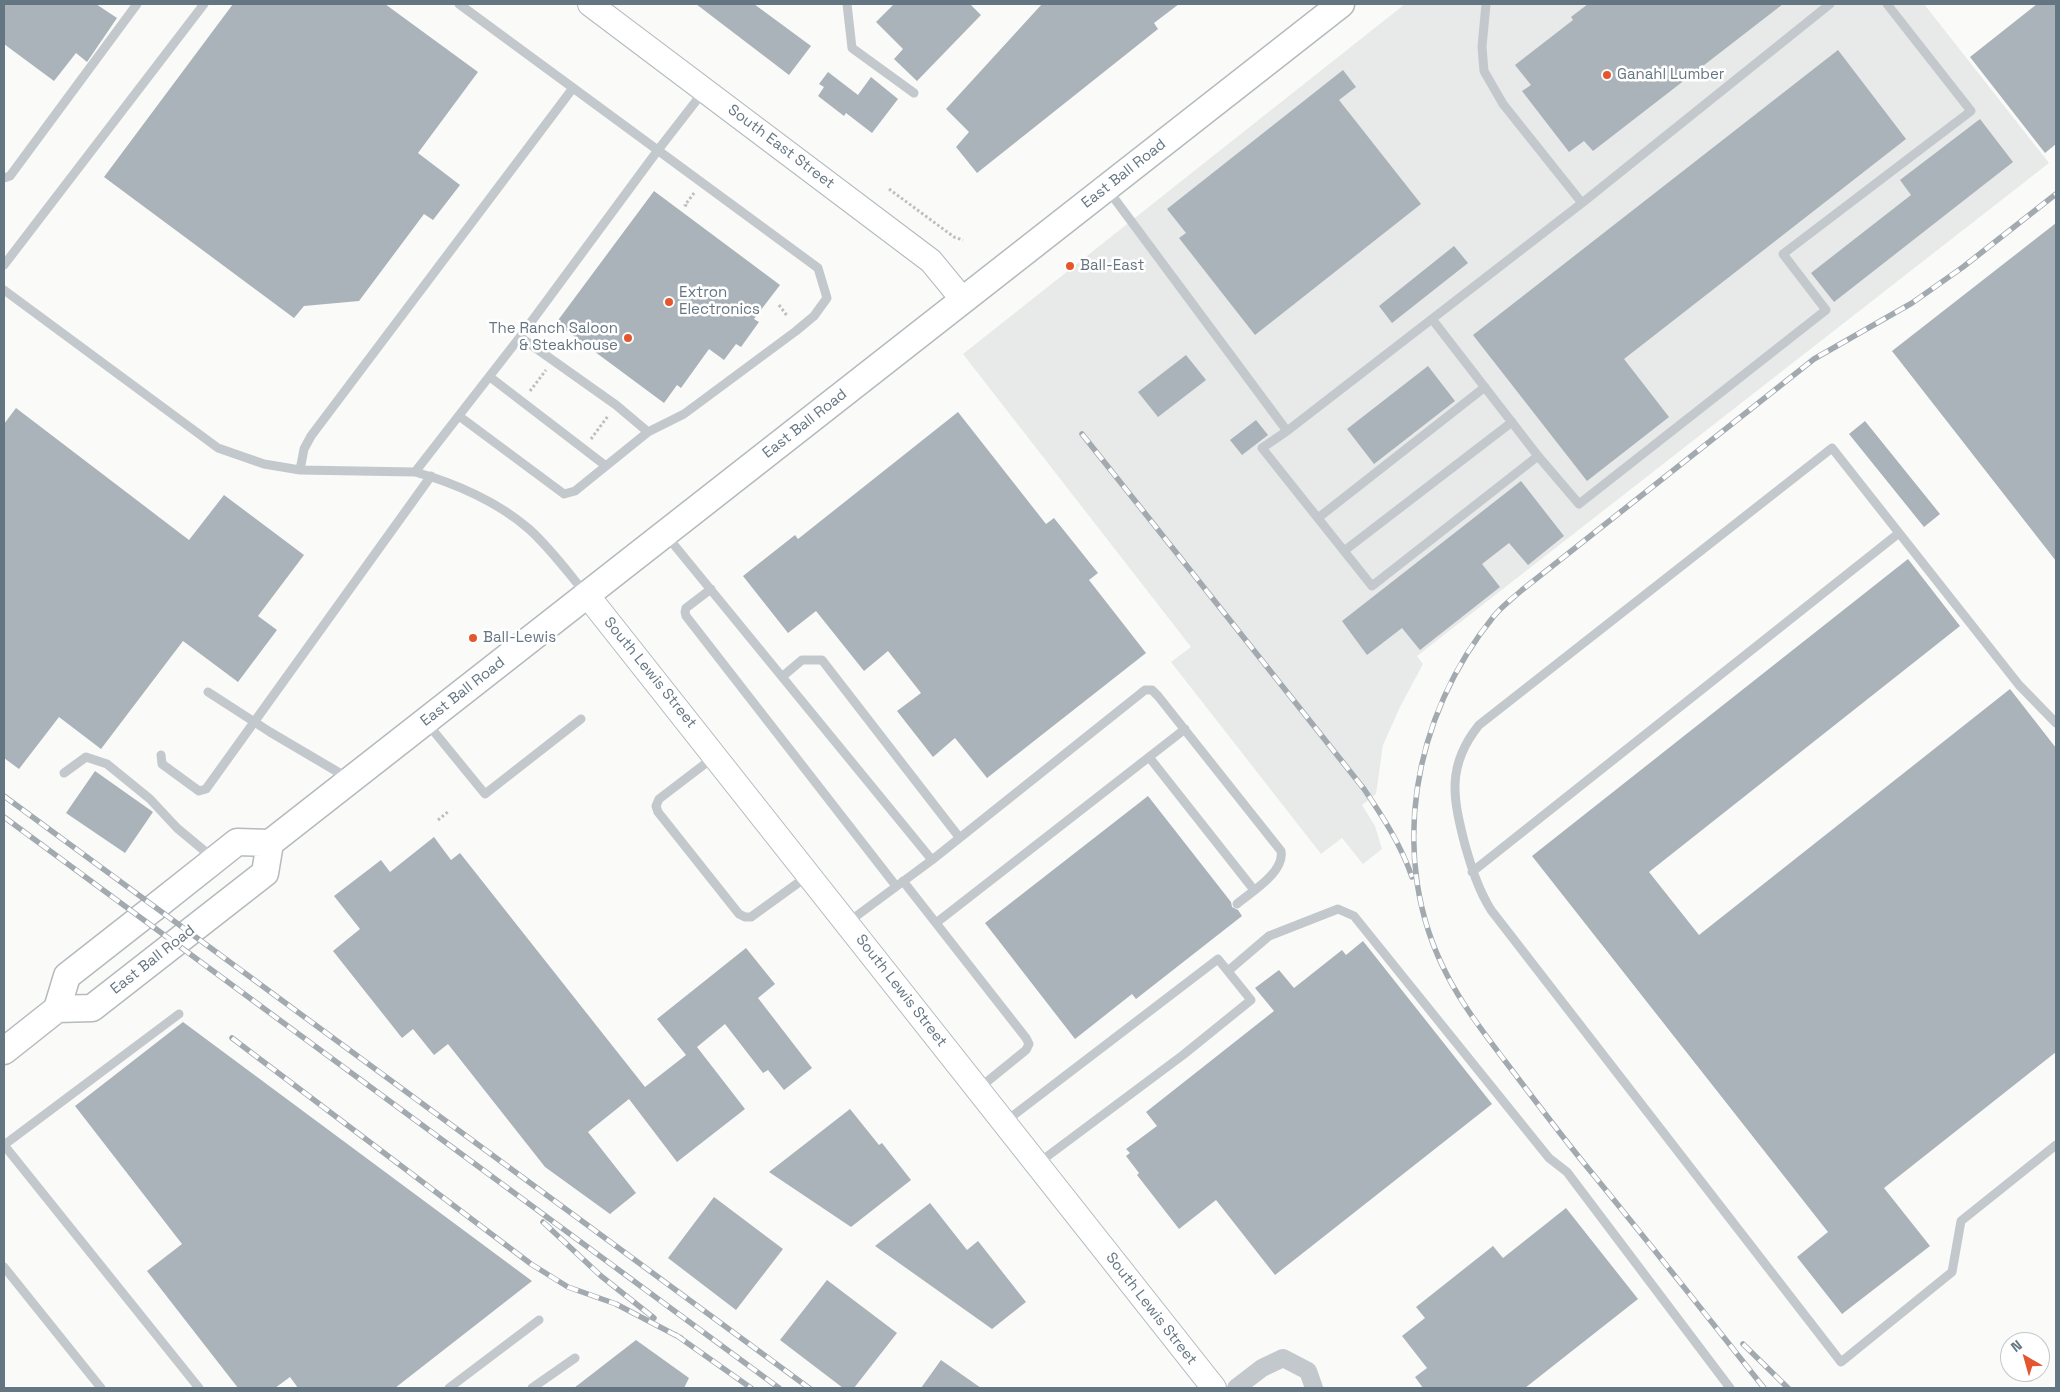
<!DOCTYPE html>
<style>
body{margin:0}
#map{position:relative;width:2060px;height:1392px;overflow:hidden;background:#fafaf8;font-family:"Space Grotesk",sans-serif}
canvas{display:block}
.frame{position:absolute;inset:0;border:5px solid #657683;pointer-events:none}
.north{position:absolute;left:2000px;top:1332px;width:50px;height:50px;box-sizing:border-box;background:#fff;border:1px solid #c1c8cd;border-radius:50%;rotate:322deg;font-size:14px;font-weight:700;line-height:20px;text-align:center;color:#657683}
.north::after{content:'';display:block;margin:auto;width:18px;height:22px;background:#e4572e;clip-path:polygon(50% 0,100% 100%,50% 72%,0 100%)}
</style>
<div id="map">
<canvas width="2060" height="1392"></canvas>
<div class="frame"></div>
<div class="north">N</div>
</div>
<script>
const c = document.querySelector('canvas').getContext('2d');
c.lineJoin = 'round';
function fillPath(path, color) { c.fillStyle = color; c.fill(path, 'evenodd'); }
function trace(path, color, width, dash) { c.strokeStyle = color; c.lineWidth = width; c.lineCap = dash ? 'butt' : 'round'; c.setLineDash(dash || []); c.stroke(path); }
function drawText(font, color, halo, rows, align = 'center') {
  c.font = font + ' "Space Grotesk",sans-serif'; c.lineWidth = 5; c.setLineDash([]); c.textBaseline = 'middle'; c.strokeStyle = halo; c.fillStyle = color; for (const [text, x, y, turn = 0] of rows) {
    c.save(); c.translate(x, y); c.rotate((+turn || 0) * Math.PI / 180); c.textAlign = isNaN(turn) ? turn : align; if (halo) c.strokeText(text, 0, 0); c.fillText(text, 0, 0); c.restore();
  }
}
fillPath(new Path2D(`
 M1405 4H1924L2049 163 1417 656 1423 664 1400 707 1383 745 1376 794 1362 805 1375 826 1382 849 1363 864 1342 838 1321 854 1171 662 1191 647 963 354Z`), '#e8e9e9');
fillPath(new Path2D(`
 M4 4H96L117 18 87 62 76 53 54 81 4 44Z
 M233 4H385L478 72 418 153 460 185 433 220 424 214 359 301 304 306 294 318 104 177Z
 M696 4H754L811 46 789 75Z
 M894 4H970L981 15 917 81 894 59 903 49 876 22Z
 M1042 4H1179L1154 23 1158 29 977 173 956 147 969 132 946 109Z
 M1588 4H1783L1593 151 1584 141 1569 152 1522 91 1531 85 1515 65 1573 20 1571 17Z
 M2037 4H2056V144L2045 153 1970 57Z
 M1838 50 1906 139 1624 359 1669 417 1587 481 1473 335Z
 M1343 70 1356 87 1339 100 1421 204 1255 335 1179 238 1186 233 1167 209Z
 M828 72 858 95 871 77 898 99 872 133 846 113 844 116 818 96 824 87 819 84Z
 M1980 119 2013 162 1834 302 1811 273 1911 195 1900 180Z
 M654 191 780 285 754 319 759 322 741 347 736 344 724 360 709 349 681 388 677 385 664 403 556 323Z
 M2056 223V561L1892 351Z
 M1454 246 1468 263 1392 323 1379 306Z
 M1186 355 1206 380 1158 417 1138 392Z
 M1428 366 1455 401 1374 464 1347 429Z
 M16 408 189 540 224 495 304 555 258 616 277 630 238 682 183 641 101 749 59 717 19 769 4 758V424Z
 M958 412 1046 524 1054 518 1098 573 1089 580 1146 653 987 778 955 738 933 757 897 711 921 693 888 651 864 671 816 611 788 633 743 576 795 535 798 539Z
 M1256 420 1268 435 1242 455 1230 440Z
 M1865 421 1940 514 1924 527 1849 434Z
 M1521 481 1564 536 1528 565 1509 543 1482 564 1500 587 1420 650 1402 628 1367 655 1342 621Z
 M1908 559 1960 626 1649 872 1699 935 2010 689 2056 748V1052L1884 1188 1930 1246 1842 1314 1797 1257 1828 1232 1532 856Z
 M95 771 153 812 125 853 66 813Z
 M1148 796 1231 902 1232 907 1238 910 1242 916 1136 999 1132 994 1075 1039 985 923Z
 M434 837 451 860 460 853 645 1087 686 1055 657 1019 746 948 775 984 758 998 812 1068 784 1090 768 1070 763 1073 725 1024 697 1047 745 1109 677 1162 629 1099 588 1132 636 1193 610 1214 545 1167 448 1044 434 1055 413 1029 402 1038 333 951 360 929 334 896 381 860 390 872Z
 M1363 941 1492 1104 1275 1275 1216 1200 1179 1229 1137 1175 1139 1173 1126 1156 1130 1153 1126 1149 1157 1126 1146 1112 1274 1011 1255 988 1279 970 1294 988 1342 950 1346 955Z
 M183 1022 532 1281 395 1388H298L290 1377 275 1388H238L147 1271 182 1244 75 1106Z
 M850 1109 879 1145 882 1143 911 1180 851 1227 769 1172Z
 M714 1197 783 1249 736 1310 668 1258Z
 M930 1203 967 1250 978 1241 1026 1302 992 1329 875 1246Z
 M1566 1208 1638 1299 1525 1388H1423L1415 1377 1427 1368 1402 1336 1425 1318 1416 1307 1493 1246 1503 1258Z
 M827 1280 897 1333 854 1388H843L780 1340Z
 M636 1340 689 1378 684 1388H574Z
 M941 1360 981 1388H921Z`), '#aab3b9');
const secondary = new Path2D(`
 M590 4 931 261 963 300
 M587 595 1214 1388`);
const primary = new Path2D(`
 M57 1009 92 1008 265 873 270 843
 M4 1051 57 1009 67 976 155 907 237 842 270 843 1341 4`);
trace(secondary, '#b3babf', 26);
trace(primary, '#b5babe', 29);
trace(new Path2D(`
 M889 189 954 237 963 240
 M687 206 685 205 694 193
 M779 305 788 317
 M530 391 546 370
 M591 439 608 416
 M438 820 449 811`), '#bbbfc2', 3, [2.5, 2.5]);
trace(new Path2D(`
 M459 4 818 268 827 298 814 316 796 331 684 414 648 432 616 405 520 337
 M847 4 852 48 914 93
 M1486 4 1482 47 1484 71 1503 104 1582 203 1830 4
 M4 178 10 176 137 4
 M1108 190 1287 431 1262 448 1372 586 1538 456 1579 504 1826 310 1783 254 1971 111 1887 4
 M4 265 204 4
 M4 290 218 448 264 464 300 470 415 472C455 483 498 502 529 529 550 548 567 571 585 593
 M1432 319 1538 456
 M490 377 606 466
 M459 416 564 494 575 491 648 432
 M1287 431 1582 203
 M300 470 304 449 311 436 573 88
 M415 472 520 337 658 150 703 92
 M1318 518 1485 387
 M666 535 932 860
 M1344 551 1512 422
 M711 589 686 608 685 612 686 616 896 886
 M783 676 802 660H822L959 837
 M208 692 270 732 348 778
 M427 723 485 794 581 719
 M2056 723 2019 685 1832 448 1479 725C1446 766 1453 798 1465 845 1472 869 1478 889 1491 910L1841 1362 1952 1272 1961 1221 2056 1145
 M161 755 162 764 199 791 206 789 431 476
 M714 757 659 799 656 806 658 812 739 914 745 917H751L809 875
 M1149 757 1254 890
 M64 773 86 757 107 764 150 799 177 828 213 858
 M1472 872 1899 533
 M903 881 1026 1038 1029 1044 1026 1050 978 1089
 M847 923 932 860 1145 690H1152L1158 696 1281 851C1285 872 1251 892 1237 904
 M936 923 1185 729
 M1228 971 1269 936 1338 909 1354 916 1549 1158 1567 1172 1730 1388
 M1006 1121 1218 959 1251 1000 1183 1055 1037 1164
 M4 1145 199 1388
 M4 1145 179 1014
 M4 1267 101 1388
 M449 1388 539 1320
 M532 1388 575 1358`), '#c3c8cc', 9);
trace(new Path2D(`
 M1236 1388 1262 1368 1283 1358 1308 1371 1314 1388`), '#c3c8cc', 18);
trace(secondary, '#fff', 24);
trace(primary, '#fff', 26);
const rail = new Path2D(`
 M1082 434 1364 789C1383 817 1401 845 1412 877
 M4 796 809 1388
 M4 817 779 1388
 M232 1038 531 1264 568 1287 616 1304 681 1338
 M543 1222 601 1276 654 1318
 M676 1335 751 1388
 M1743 1344 1788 1388
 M1764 1388C1707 1316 1650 1244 1592 1173 1562 1137 1534 1099 1505 1061 1484 1033 1463 1006 1447 975 1386 858 1413 715 1494 616 1502 606 1513 598 1522 590L1814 359 1912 303 1963 267 2056 194`);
trace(rail, '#a2aab0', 5.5);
trace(rail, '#fff', 4, [11]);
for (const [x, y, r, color] of [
 [1607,75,5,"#e4572e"],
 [1070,266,5,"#e4572e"],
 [669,302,5,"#e4572e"],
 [628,338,5,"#e4572e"],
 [473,638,5,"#e4572e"]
]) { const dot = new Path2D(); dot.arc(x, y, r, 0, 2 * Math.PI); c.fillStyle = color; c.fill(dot); trace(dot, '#fff', 2); }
drawText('15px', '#657683', '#fff', [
 ["Ganahl Lumber",1617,75],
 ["Ball-East",1080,266],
 ["Extron",679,293],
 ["Electronics",679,310],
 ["The Ranch Saloon",618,329,"right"],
 ["& Steakhouse",618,346,"right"],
 ["Ball-Lewis",483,638]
], 'left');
drawText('15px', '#657683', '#fff', [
 ["South East Street",781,147,37],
 ["East Ball Road",1124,174,-38],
 ["East Ball Road",805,424,-38],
 ["South Lewis Street",650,673,51],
 ["East Ball Road",463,692,-38],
 ["East Ball Road",153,960,-38],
 ["South Lewis Street",901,991,52],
 ["South Lewis Street",1151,1309,52]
]);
</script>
